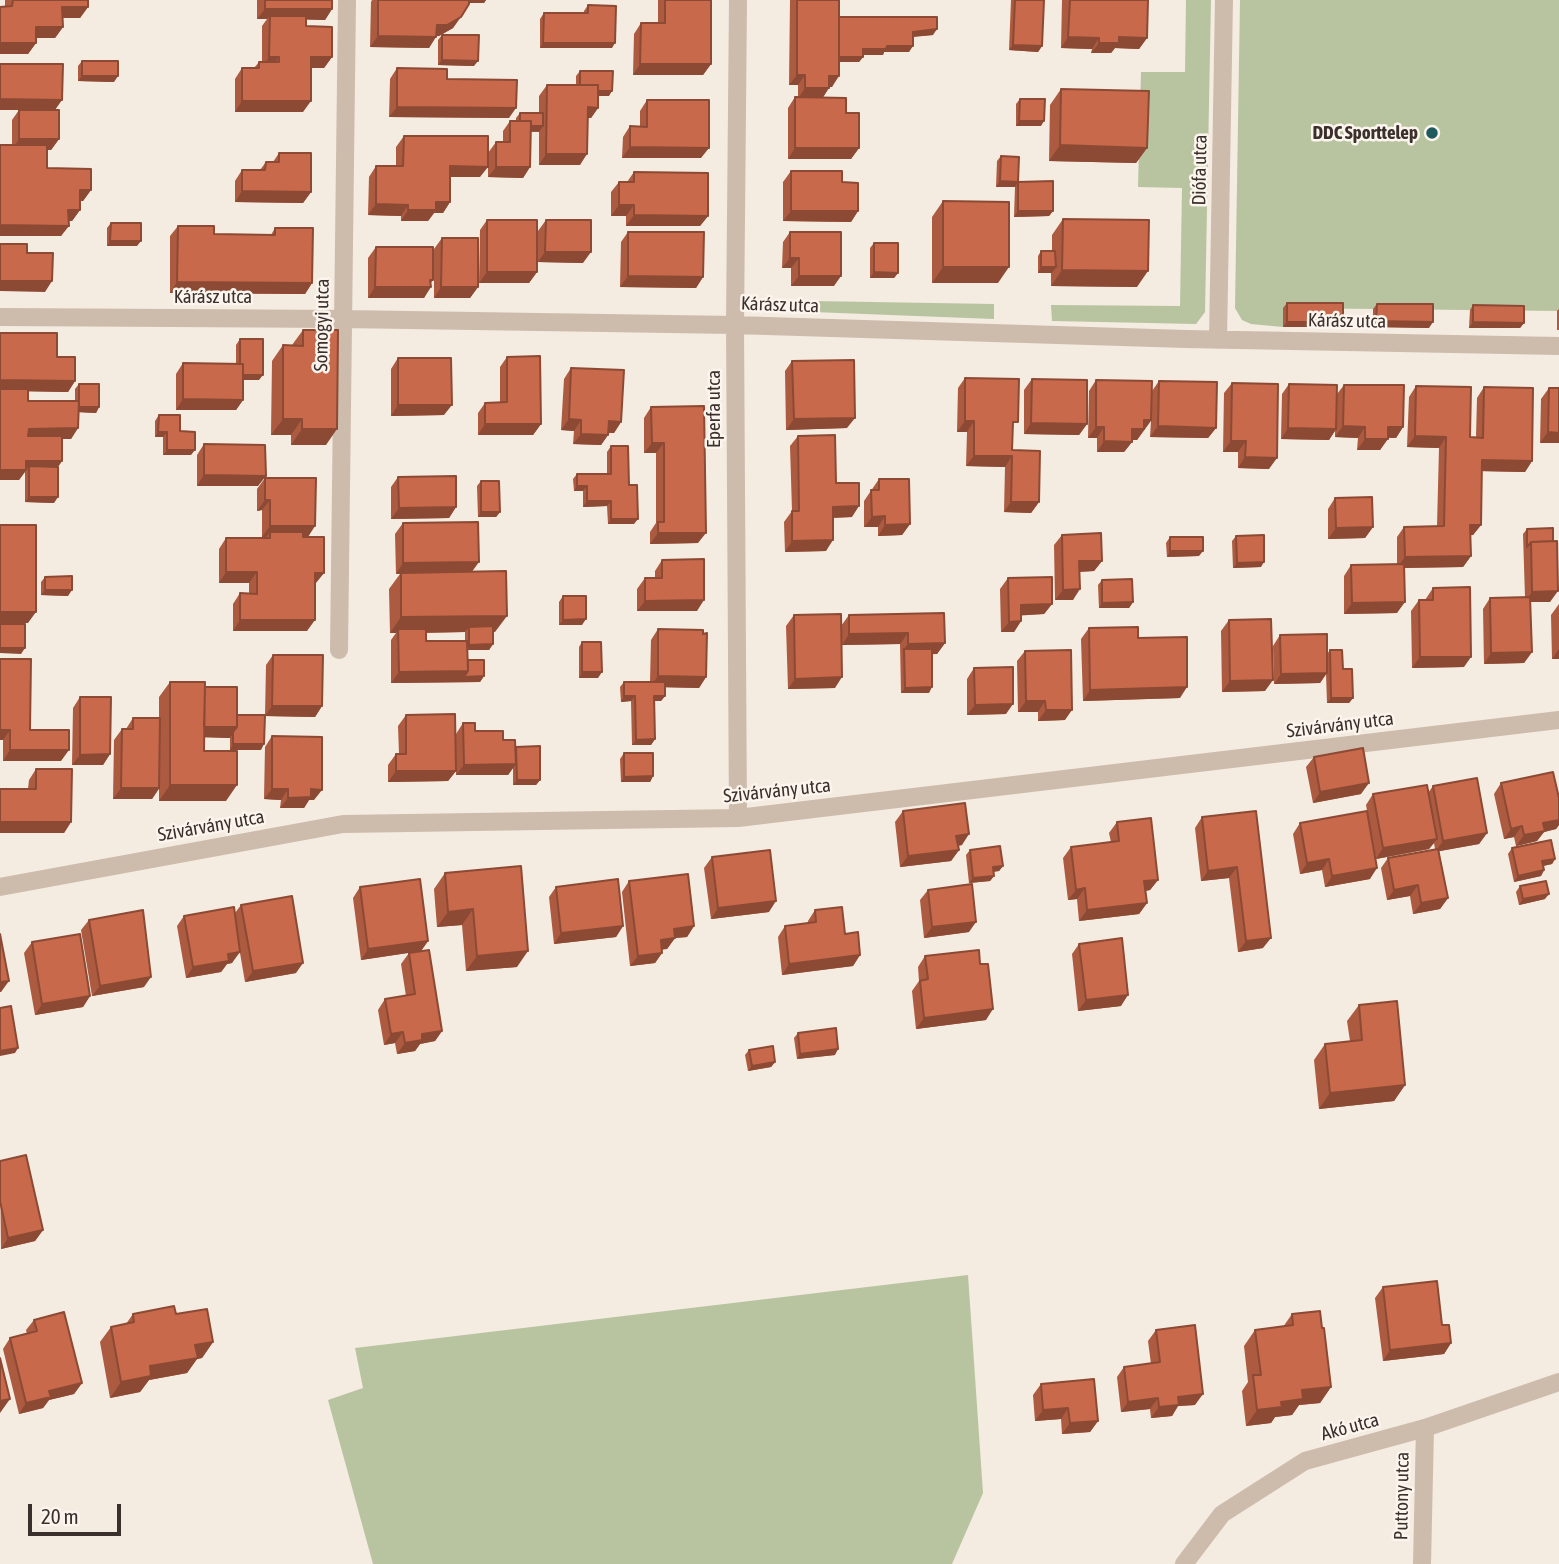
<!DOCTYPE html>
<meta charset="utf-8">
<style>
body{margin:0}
#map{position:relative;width:1559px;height:1564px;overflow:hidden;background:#f4ebe1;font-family:"Asap Condensed",sans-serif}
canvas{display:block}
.scale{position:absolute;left:28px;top:1504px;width:93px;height:32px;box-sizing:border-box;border:4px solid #3b302b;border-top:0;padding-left:9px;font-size:21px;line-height:24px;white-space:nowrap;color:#3b302b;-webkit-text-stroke:5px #fbf5ee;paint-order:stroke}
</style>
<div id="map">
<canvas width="1559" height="1564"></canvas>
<div class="scale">20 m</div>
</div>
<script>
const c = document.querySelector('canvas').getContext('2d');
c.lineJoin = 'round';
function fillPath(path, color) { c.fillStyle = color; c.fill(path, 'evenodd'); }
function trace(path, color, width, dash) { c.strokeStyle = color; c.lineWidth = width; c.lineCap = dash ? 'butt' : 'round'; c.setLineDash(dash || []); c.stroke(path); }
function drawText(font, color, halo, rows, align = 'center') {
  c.font = font + ' "Asap Condensed",sans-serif'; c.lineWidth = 5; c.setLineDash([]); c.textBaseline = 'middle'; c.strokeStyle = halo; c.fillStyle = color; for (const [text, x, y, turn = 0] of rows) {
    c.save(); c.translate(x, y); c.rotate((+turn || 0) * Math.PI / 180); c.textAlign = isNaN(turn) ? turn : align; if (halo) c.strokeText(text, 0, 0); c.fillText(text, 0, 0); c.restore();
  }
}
fillPath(new Path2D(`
 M1186 0H1211L1205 312 1196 324 1052 321 1051 305 1180 306 1182 188 1138 187 1141 72H1185Z
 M1240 0H1559V311L1283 308V327L1251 324 1242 320 1235 308Z
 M811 301 994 304V319L813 312Z
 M968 1275 983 1493 952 1564H373L328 1400 363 1388 355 1348Z`), '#b8c4a0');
trace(new Path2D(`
 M0 317 343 319 735 325 1186 339 1559 346
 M1218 340 1224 0
 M339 650 347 0
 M738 818 735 325 738 0
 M0 887 343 824 738 818 1559 720
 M1184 1564 1222 1514 1305 1461 1425 1428 1559 1382
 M1422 1564 1425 1428`), '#cdbbac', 18);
fillPath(new Path2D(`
 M5 0H88V7L80 18H63V27L55 38H36V43L28 54H0V7H5Z
 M257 0H332V9L325 20 306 19V26L332 57 324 68H311L303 112H235V79L242 68H254L259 62H262V26L267 19H257Z
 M372 0H486L484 3H469L453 28 439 36H436L429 48 370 47 371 2Z
 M658 0H711V64L703 75H633L634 34 641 23H658Z
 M790 0H839V17L933 35 913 37 909 52H884L883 55H863V57L859 62H839L832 87H829L823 97 846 113 859 148 851 159H788V108L795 97H798V85H789Z
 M1011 0H1044L1042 46 1038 52 1009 50Z
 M1062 0H1148L1147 38 1139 49 1115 48 1111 53H1091L1092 49 1061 48Z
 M588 5 612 48H540V19L544 13H584V11Z
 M442 35 474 66 438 65V40Z
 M82 61 114 82 78 81V66Z
 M397 68 447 79 509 118 389 117 390 79Z
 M580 71 609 96H598V108L591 118H588L580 165H539V131L531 132 530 167 523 178 488 177V153L496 142H503V131L510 121H516V118L520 113H539V96L547 85H576V76Z
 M1061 89 1147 148 1136 163 1049 161 1050 105Z
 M1020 99 1041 126H1016V104Z
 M647 100 701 158H622L623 137 630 126H640V111Z
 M19 110H55L59 139 51 150H47V168L91 190 83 201H80V210L72 221H69L61 236 12 145V120Z
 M404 136 480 177H450V202L443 213H434L428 221H401V216L368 215 369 177 376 166H396V147Z
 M279 153 311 192 303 203 235 202V181L242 170H260L266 162H273Z
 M1001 156 1018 182 1053 211 1049 216 1014 217 1015 187H996L997 161Z
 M791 171 842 182 858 211 851 222 783 221V182Z
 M634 172 708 216 700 226H626V216H611V192L619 182H627Z
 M943 201 998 283H932V217Z
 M1063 219 1137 287 1051 286V273H1038V256L1041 251H1052V235Z
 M487 220 537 272 529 283H479L480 230Z
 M546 220 583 263 538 262V231Z
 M111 223 137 246H107V228Z
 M178 226 214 234 271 235 275 228 312 283 305 294 170 293V236Z
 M628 232 703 277 696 288 620 287 621 242Z
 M790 232 834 286H791V268H782L783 242Z
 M442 238 478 287 470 298H434V249Z
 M874 243 898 273 894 278H870V248Z
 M376 247 431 284 424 298H368V258Z
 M1287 303 1339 327H1283V308Z
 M1377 304 1429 328 1373 327V309Z
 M1473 305 1524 323 1520 328H1469L1470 310Z
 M1559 309V330H1557V311Z
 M303 330 326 445H291V435H271L272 361 283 345H292Z
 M0 333 57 357 75 381 68 392 28 391V401H75V389L79 384 99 407 96 413 79 412 78 428 71 439H62V461L58 467 54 503 25 502V472L19 480H0Z
 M240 339 259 380H243V400L236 410H176V374L183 363 236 364V345Z
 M507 357 541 424 533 435H478V413L485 403 500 402V367Z
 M398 358 444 415 391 416V369Z
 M792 361 847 428 786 430 785 371Z
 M571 368 621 422 614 433H608V435L601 445 573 444 574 431 561 430 564 379Z
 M965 378 1013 430 1012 450 1039 502 1031 513 1004 512 1005 467 966 466 967 432H957L958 388Z
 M1032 379 1087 424 1079 435 1024 434V390Z
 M1096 380 1152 391 1159 381 1216 428 1208 438 1150 437 1151 421 1137 440H1132V442L1124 452H1097V438H1088L1089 391Z
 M1232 383 1269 469 1238 468V452H1223L1224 393Z
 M1289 384 1337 394 1344 385 1403 427 1396 438H1388L1380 450H1357L1358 438 1335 437V431L1329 440 1281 439 1282 394Z
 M1416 386 1470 437H1476L1477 398 1484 387 1532 461 1525 472 1482 471 1481 525 1473 535H1470L1471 556 1463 567 1404 568 1397 613 1344 614V576L1351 565 1397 564V537L1404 527 1437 526 1439 448 1407 447 1409 397Z
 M1549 388 1559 443H1540L1541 399Z
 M651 407 698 543 650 544V532L656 523V453H644V418Z
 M159 415 191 455H163V437H155V421Z
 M798 436 836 483 852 517 833 518 826 551 785 552 784 522 792 511 790 446Z
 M204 444 258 486H197V455Z
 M611 446 629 485 634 524H608L607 506 583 507V491H574L573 479 577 474H607V452Z
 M398 477 456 507 449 518 391 519V487Z
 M265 478 308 537 324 573 315 583 307 631H233V604L240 593H249V583H219V549L226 538H265L266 537H262V510L257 511V489Z
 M879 479 910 524 902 535 878 536V527H864V501Z
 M481 481 500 512 496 517H478L477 486Z
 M1335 498 1373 527 1365 538 1328 539V509Z
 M403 523 472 572 495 632H493V644L489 650H467L468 660 484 676 480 682 391 683V640L396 633H390L389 589 400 574H396L395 534ZM465 632V641H426V633Z
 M1527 529 1550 602H1530L1532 652 1524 663 1484 664 1483 609 1490 598 1525 597 1523 534Z
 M1062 535 1102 561 1094 571 1080 572 1073 600H1055L1054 545Z
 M1236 536 1261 567 1233 568 1232 541Z
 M1170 537 1199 556 1167 557 1166 543Z
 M662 560 697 611H637V589L645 578H655V571Z
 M45 577 68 596 41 595V582Z
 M1008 578 1052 604 1044 614 1021 615V621L1014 632H1001L1000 589Z
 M1102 580 1133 602 1129 608H1099L1098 585Z
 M1433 588 1464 667 1412 668 1411 611 1419 600H1425Z
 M563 596 582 625H559V602Z
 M1559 604V659H1552L1551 615Z
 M794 615 835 688 788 689 786 626Z
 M849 615 945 643 937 654H932L929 693H901L900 644 842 645 841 626Z
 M1229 620 1265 691 1222 692 1221 631Z
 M1089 628 1138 638 1180 698 1083 701 1081 639Z
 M658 629 706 677 699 688 665 687V696L661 701H654L655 739 651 745H632L631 701 621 702 620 687 624 682H650L651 640Z
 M1280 635 1327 654 1330 650 1343 669 1353 698 1349 703H1327L1326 674 1320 683 1274 684 1273 646Z
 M582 642 598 678H579V647Z
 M1025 651 1065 720 1038 721V712H1018L1017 661Z
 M273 655 322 706 315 717 265 716 266 665Z
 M0 659 30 730 61 761H3V740H0Z
 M974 668 1006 714 967 715V679Z
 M170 682 205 687 237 715 261 750H230V738L204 737V751L226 801H159V789L152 799H113L114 740 122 729H126L133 718H159V697Z
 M80 697 110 754 103 765H72L73 708Z
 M406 715 456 771 448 781 388 782V765L396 754H399L398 726Z
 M463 723 475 731 503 740 515 748 516 747 540 780 536 785H513V768L508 775H456V734Z
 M272 736 314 800H309L304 808H280L281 800 264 799 265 747Z
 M624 753 653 776 650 782H621L620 759Z
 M1314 757 1361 794 1313 803 1306 767Z
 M36 769 71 822 64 833H0V789H28L29 780Z
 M1501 783 1559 798V825L1556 829 1544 832 1537 841 1516 846 1514 837 1504 839 1494 794Z
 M1433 786 1487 833 1479 844 1439 851 1448 898 1440 909 1413 914 1410 896 1387 900 1381 868 1388 858 1435 849 1434 843 1429 849 1376 859 1366 805 1373 794 1428 793Z
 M903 811 962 845 958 846 959 850 951 861 900 867 895 822Z
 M1256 811 1263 948 1238 952 1229 878 1201 881 1195 828 1202 817Z
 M1117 822 1158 880 1150 890 1146 891 1147 903 1139 914 1079 921 1077 899 1068 900 1063 858 1071 847 1111 842 1109 833Z
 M1300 823 1370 879 1325 887 1322 870 1300 874 1293 834Z
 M1512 848 1555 859 1552 864 1543 866 1544 870 1541 876 1514 882 1508 854Z
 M970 850 1003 866 999 871 993 872 994 876 990 881 969 883 966 855Z
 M712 857 769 912 711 919 704 868Z
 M445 873 517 967 466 971 462 925 437 927 434 889Z
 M629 881 694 926 687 937 675 938 667 949H662V953L655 963 630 966 622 892Z
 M1520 886 1545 899 1519 905 1516 892Z
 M360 887 428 941 421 951 361 960 353 898Z
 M556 887 623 926 616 937 554 944 549 897Z
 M928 890 969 932 924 938 920 900Z
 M241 905 296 973 245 982 239 947 232 963 227 964 221 972 186 978 177 926 184 916 235 913Z
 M815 910 845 934 860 955 853 966 782 975 778 937 785 926 808 923V921Z
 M89 920 144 987 92 996 81 930Z
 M32 942 90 996 83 1007 35 1015 24 953Z
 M1079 944 1121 1006 1078 1011 1072 954Z
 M409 953 442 1031 435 1041 420 1044 415 1051 397 1054 395 1043 384 1045 378 1010 385 999 406 996 401 964Z
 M925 956 986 1020 916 1029 912 991 919 981 918 967Z
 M1359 1005 1405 1085 1394 1101 1319 1109 1314 1060 1325 1044 1350 1041 1347 1021Z
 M798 1033 835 1055 797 1059 794 1038Z
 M749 1050 775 1062 771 1067 748 1071 745 1055Z
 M0 1161 43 1230 35 1241 1 1249Z
 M1383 1287 1442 1325 1451 1343 1444 1354 1383 1361 1375 1298Z
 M133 1314H176L213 1342 202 1358 197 1359 187 1373 149 1380 140 1392 110 1398 100 1342 111 1327 126 1324Z
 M1292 1314 1331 1387 1320 1403 1299 1405 1292 1415 1275 1417 1271 1423 1246 1426 1242 1391 1248 1382 1244 1346 1255 1330 1283 1327Z
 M34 1320 82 1383 74 1394 49 1400 43 1408 19 1414 3 1349 10 1338 27 1334 26 1330Z
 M1156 1330 1195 1405 1178 1406 1172 1416 1151 1418 1150 1409 1121 1412 1117 1377 1124 1367 1151 1364 1148 1341Z
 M1041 1384 1098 1421 1090 1432 1062 1434 1061 1419 1035 1421 1033 1395Z`), '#ac5a40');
fillPath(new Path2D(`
 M464 0H486L484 3H462Z
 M62 7H88L80 18H55Z
 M265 9H332L325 20 270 19V16L267 19H257Z
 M461 17 453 28 439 36H429L437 25Z
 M36 27H63L55 38H28Z
 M937 29 933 35 909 37 913 32Z
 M378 36 436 37 429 48 370 47Z
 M1068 37 1099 38 1092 49 1061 48Z
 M1119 37 1147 38 1139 49 1115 48 1111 53H1091L1099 43Z
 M0 43H36L28 54H0Z
 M543 43H615L612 48H540Z
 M1013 45 1042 46 1038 52 1009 50Z
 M887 46H913L909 52H884L883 55H860L863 49Z
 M269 57H279L271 68H262Z
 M311 57H332L324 68H304Z
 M836 57H863L859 62H832Z
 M442 60 478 61 474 66 438 65Z
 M640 64H711L703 75H633Z
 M797 75H805L798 85H789Z
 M82 76H118L114 82 78 81Z
 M829 76H839L832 87H822Z
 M805 88H829L822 99H798Z
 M580 90 612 91 609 96H576Z
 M0 99 62 100 55 110H0Z
 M242 101H311L303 112H235Z
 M397 107 516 108 509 118 389 117Z
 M588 107 598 108 591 118H580Z
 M1019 121H1044L1041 126H1016Z
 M520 126H543L539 132 516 131Z
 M19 139H59L51 150H12Z
 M1060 145 1147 148 1136 163 1049 161Z
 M630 147 709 148 701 158H622Z
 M795 148H859L851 159H788Z
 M546 154H587L580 165H539Z
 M450 166 488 167 480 177H443Z
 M496 167H530L523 178 488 177Z
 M1000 181 1018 182 1015 187H996Z
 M80 190H91L83 201H72Z
 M242 191 311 192 303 203 235 202Z
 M436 202H450L443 213H434L428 221H401L408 210Z
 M376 204 408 205 401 216 368 215Z
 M619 205H634L626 216H611Z
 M68 210H80L72 221H61Z
 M791 211H858L851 222 783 221Z
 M1018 211H1053L1049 216 1014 217Z
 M634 215 708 216 700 226H626Z
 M0 225 69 226 61 236H0Z
 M110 241H141L137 246H107Z
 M545 252H591L583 263 538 262Z
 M790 258H799L791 268H782Z
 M943 267H1009L998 283H932Z
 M1041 267H1056L1052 273H1038Z
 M1062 270 1148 271 1137 287 1051 286Z
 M487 272H537L529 283H479Z
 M874 272 898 273 894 278H870Z
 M628 276 703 277 696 288 620 287Z
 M799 276H841L834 286H791Z
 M430 280H433L428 287H431L424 298H368L375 287Z
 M0 281H52L45 292 0 291Z
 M177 282 312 283 305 294 170 293Z
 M441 287H478L470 298H434Z
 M1376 321 1433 322 1429 328 1373 327Z
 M1287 322H1343L1339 327H1283Z
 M1473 322 1524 323 1520 328H1469Z
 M240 375H263L259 380H236Z
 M0 380 75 381 68 392 0 391Z
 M183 399 243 400 236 410H176Z
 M398 405H452L444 415 391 416Z
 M79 407H99L96 413 75 412Z
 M855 418 847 428 786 430 794 419Z
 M283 419H302L291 435H271Z
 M569 419 581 420 574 431 561 430Z
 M1144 420H1151L1137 440H1124L1132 429Z
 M609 421 621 422 614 433 601 432Z
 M965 421H974L967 432H957Z
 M1031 423 1087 424 1079 435 1024 434Z
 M485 424H541L533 435H478Z
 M1158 426 1216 428 1208 438 1150 437Z
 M1343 426 1365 427 1358 438 1335 437Z
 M1096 427H1104L1097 438H1088Z
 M1388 427H1403L1396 438 1380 437Z
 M78 428 71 439H21L29 429Z
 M1288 428 1336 429 1329 440 1281 439Z
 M302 429H337L326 445H291Z
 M158 432H167L163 437H155Z
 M1548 432 1559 433V443H1540Z
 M581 434 608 435 601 445 573 444Z
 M1415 436 1446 437 1439 448 1407 447Z
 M1365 439H1388L1380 450H1357Z
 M1104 441 1132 442 1124 452H1097Z
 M1231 441H1246L1238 452H1223Z
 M652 443H664L656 453H644Z
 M167 450H195L191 455H163Z
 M974 456H1012L1005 467 966 466Z
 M1245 457 1277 458 1269 469 1238 468Z
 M1482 460 1532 461 1525 472 1475 471Z
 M26 461H62L54 472 29 466 19 480H0V470Z
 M204 475 266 476 258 486H197Z
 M577 486H587L583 491H574Z
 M29 497H58L54 503 25 502Z
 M265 500H270L262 510 257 511Z
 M587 501H611L607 506 583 507Z
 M1011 502H1039L1031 513 1004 512Z
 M859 506 852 517 825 518 833 507Z
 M456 507 449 518 391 519 399 508Z
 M481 512H500L496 517H478Z
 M885 516 878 527H864L872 517Z
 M611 519H638L634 524H608Z
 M910 524 902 535 878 536 885 525Z
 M1470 525H1481L1473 535 1463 536Z
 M270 526H315L308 537H270V532L266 537H262Z
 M1373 527 1365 538 1328 539 1336 528Z
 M658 533H706L698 543 650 544Z
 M833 540 826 551 785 552 792 541Z
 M1170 551H1203L1199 556 1167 557Z
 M1471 556 1463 567 1397 568 1405 557Z
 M1079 561H1102L1094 571 1072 572Z
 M479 562 471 573 396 574 403 563Z
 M1264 562 1261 567 1233 568 1237 563Z
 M226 572H257L249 583H219Z
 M315 573H324L316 583H308Z
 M1080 589 1073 600H1055L1063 590Z
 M45 590H72L68 596 41 595Z
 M1558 591 1550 602H1525L1532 592Z
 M704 600 697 611H637L645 601Z
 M1133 602 1129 608H1099L1102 603Z
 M1405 602 1397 613 1344 614 1352 603Z
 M1052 604 1044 614 1013 616 1021 605Z
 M0 612H36L28 623H0Z
 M507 616 495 632H469V627L465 632 398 633V629L396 633H390L401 617Z
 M586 619 582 625H559L563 620Z
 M240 620H315L307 631H233Z
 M1021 621 1014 632H1001L1009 622Z
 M908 633 900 644 842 645 849 634Z
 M945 643 937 654 904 655V649L908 644Z
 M493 644 489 650H465L469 645Z
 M0 648H25L21 654 0 653Z
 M1559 649V659H1552Z
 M1532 652 1524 663 1484 664 1491 653Z
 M1420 657H1471L1464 667 1412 668Z
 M468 671 484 676 480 682 391 683 399 672Z
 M582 672H602L598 678H579Z
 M1327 673 1320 683 1274 684 1281 674Z
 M658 676 706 677 699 688 650 687Z
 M842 677 835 688 788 689 795 679Z
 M1273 680 1265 691 1222 692 1230 681Z
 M932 687 929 693H901L905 688Z
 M1187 687 1180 698 1083 701 1090 690Z
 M624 696H635L631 701 621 702Z
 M654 696H665L661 701H650Z
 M1331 698H1353L1349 703H1327Z
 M1026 701H1045L1038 712H1018Z
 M1013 704 1006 714 967 715 975 705Z
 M272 706H322L315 717 265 716Z
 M1046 710H1072L1065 720 1038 721Z
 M200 726 237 727 230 738 193 737Z
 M0 730H10L3 740H0Z
 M655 739 651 745H632L636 740Z
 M233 744H264L261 750H230Z
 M10 750H69L61 761H3Z
 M110 754 103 765H72L80 755Z
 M516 764 508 775H456L464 765Z
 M396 771H456L448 781 388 782Z
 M653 776 650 782H621L624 777Z
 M517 780H540L536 785H513Z
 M1369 783 1361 794 1313 803 1320 792Z
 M170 785H237L226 801H159Z
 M121 788H159L152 799H113Z
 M272 789H288L281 800 264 799Z
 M311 789 322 790 314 800H309L304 808H280L288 798Z
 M1559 820V825L1556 829 1544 832 1537 841 1516 846 1524 835 1543 823Z
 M0 822H71L64 833H0Z
 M1522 826 1514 837 1504 839 1511 829Z
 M1487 833 1479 844 1435 852 1443 841Z
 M969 834 962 845 949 847 956 836Z
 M1437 839 1429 849 1376 859 1383 848Z
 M959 850 951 861 900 867 908 856Z
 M1329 859 1322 870 1300 874 1307 863Z
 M1555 859 1552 864 1538 867 1542 861Z
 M1003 866 999 871 989 872 993 867Z
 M1237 867 1229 878 1201 881 1208 871Z
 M1377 868 1370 879 1325 887 1332 876Z
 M1544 870 1541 876 1514 882 1518 876Z
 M994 876 990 881 969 883 973 878Z
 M1158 880 1150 890 1137 892 1144 881Z
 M1418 885 1410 896 1387 900 1394 890Z
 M1085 888 1077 899 1068 900 1076 890Z
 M1549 894 1545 899 1519 905 1523 899Z
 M1448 898 1440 909 1413 914 1421 903Z
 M776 901 769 912 711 919 718 908Z
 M1147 903 1139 914 1079 921 1087 910Z
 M473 909 462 925 437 927 448 912Z
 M976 922 969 932 924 938 932 927Z
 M623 926 616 937 554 944 561 933Z
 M694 926 687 937 675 938 667 949 654 951 661 940 674 929Z
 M1271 938 1263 948 1238 952 1246 941Z
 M428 941 421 951 361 960 368 949Z
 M528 951 517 967 466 971 477 956Z
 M240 952 232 963 227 964 221 972 186 978 193 967 228 954Z
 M662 953 655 963 630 966 638 956Z
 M860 955 853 966 782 975 789 964Z
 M303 963 296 973 245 982 253 971Z
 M151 977 144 987 92 996 100 986Z
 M9 981 1 992H0V982Z
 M1128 995 1121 1006 1078 1011 1086 1000Z
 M90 996 83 1007 35 1015 42 1004Z
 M993 1009 986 1020 916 1029 924 1018Z
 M442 1031 435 1041 420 1044 415 1051 397 1054 405 1043 422 1034Z
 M403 1032 395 1043 384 1045 391 1034Z
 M18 1048 15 1053 0 1056V1051Z
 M838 1049 835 1055 797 1059 800 1054Z
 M775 1062 771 1067 748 1071 752 1066Z
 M1405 1085 1394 1101 1319 1109 1330 1093Z
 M43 1230 35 1241 1 1249 8 1238Z
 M213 1342 202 1358 197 1359 187 1373 149 1380 140 1392 110 1398 121 1382 150 1366 195 1345Z
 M1451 1343 1444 1354 1383 1361 1390 1350Z
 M82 1383 74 1394 49 1400 43 1408 19 1414 26 1403 49 1391Z
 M1331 1387 1320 1403 1299 1405 1292 1415 1275 1417 1271 1423 1246 1426 1257 1410 1281 1402 1302 1390Z
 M1203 1394 1195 1405 1178 1406 1172 1416 1151 1418 1159 1407 1178 1397Z
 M1158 1398 1150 1409 1121 1412 1128 1402Z
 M10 1399 0 1413V1401Z
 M1068 1408 1061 1419 1035 1421 1043 1410Z
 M1098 1421 1090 1432 1062 1434 1070 1423Z`), '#8c4a34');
const building = new Path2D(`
 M13 0H88V7H62L63 27H36V43H0V7L12 6Z
 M265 0H332V9H265Z
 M378 0H469V4L461 17 447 25H437L436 37 378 36Z
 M665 0H711V64H640L641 23H665Z
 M797 0H839V76H829V88H805V75H797Z
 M1015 0H1044L1042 46 1013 45Z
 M1070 0H1148L1147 38 1119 37V43H1099V38L1068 37Z
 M588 5 616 6 615 43H543L544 13H588Z
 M270 16H306V26L332 27V57H311V101H242V68H259V62H279V57H269Z
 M839 17H937V29L913 32V46H887L886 49H863V57H839Z
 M442 35H479L478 61 442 60Z
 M82 61H118V76H82Z
 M0 64H63L62 100 0 99Z
 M397 68 447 69V79L517 80 516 108 397 107Z
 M580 71H613L612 91H598V85H580Z
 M547 85H598V108L588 107 587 154H546Z
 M1061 89 1149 91 1147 148 1060 145Z
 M795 97 846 98V113H859V148H795Z
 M1020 99H1045L1044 121H1019Z
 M647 100H709V148L630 147V126L647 127Z
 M19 110H59V139H19Z
 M520 113H543V126H531V121H520Z
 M510 121H531L530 167H496V142H510Z
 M404 136H488V167L450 166V202H436V210H408V205L376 204V166H403Z
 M0 145H47V168L91 169V190H80V210H68L69 226 0 225Z
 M279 153H311V192L242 191V170H265L266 162H279Z
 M1001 156 1019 157 1018 182 1053 181V211H1018V182L1000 181Z
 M791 171H842V182L858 183V211H791Z
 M634 172 708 173V216L634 215V205H619V182H634Z
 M943 201 1009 202V267H943Z
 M1063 219 1149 220 1148 271 1062 270Z
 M487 220H537V272H487Z
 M546 220H591V252H545Z
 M111 223H141V241H110Z
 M178 226H214V234L275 235V228H313L312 283 177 282Z
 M628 232H704L703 277 628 276Z
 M790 232H841V276H799V258H790Z
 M442 238H478V287H441Z
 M874 243H898V273L874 272Z
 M0 244H27V253H53L52 281H0Z
 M376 247H433V280H430L431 287H375Z
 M1041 251H1055L1056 267H1041Z
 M1287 303H1343V322H1287Z
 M1377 304H1433V322L1376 321Z
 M1473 305 1524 306V323L1473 322Z
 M303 330H338L337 429H302V419H283V345L303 346Z
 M0 333H57V357H75V381L0 380Z
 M240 339H263V375H243V364H240Z
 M540 356 541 424H485V403L507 402V357Z
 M398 358H451L452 405H398Z
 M854 360 855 418 794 419 792 361Z
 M183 363 243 364V400L183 399Z
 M571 368 624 370 621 422 609 421 608 435 581 434V420L569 419Z
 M965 378 1019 379 1018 422H1013L1012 450 1040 451 1039 502H1011L1012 456H974V421H965Z
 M1032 379 1087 380V424L1031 423Z
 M1096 380 1152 381 1151 420H1144V429H1132V442L1104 441V427H1096Z
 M1159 381 1217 382 1216 428 1158 426Z
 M1232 383 1278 384 1277 458 1245 457 1246 441H1231Z
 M79 384H99V407H79Z
 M1289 384 1337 385 1336 429 1288 428Z
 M1344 385H1404L1403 427H1388V439H1365V427L1343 426Z
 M1416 386 1471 387 1470 437 1483 438 1484 387 1533 388 1532 461 1482 460 1481 525H1470L1471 556 1405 557 1404 527 1444 526 1446 437 1415 436Z
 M1549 388H1559V433L1548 432Z
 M0 389H28V401H79L78 428 29 429 28 436H62V461H26V470H0Z
 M704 406 706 533H658V522H664V443H652L651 407Z
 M159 415H180V431L195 432V450H167V432H158Z
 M835 435 836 483H859V506L833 507V540L792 541V511H799L798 436Z
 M204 444 265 445 266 476 204 475Z
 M611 446H628L629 485H637L638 519H611V501H587V486H577V474H611Z
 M29 466 58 467V497H29Z
 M456 476V507L399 508 398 477Z
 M265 478H316L315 526H270V500H265Z
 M879 479H909L910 524 885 525V516L872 517 871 490H879Z
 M481 481H499L500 512H481Z
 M1372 497 1373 527 1336 528 1335 498Z
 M478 522 479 562 403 563V523Z
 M0 525H36V612H0Z
 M1553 528V541L1531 542 1527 547V529Z
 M270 532H303V537H324V573H315V620H240V593L257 594V572H226V538H270Z
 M1101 533 1102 561H1079L1080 589 1063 590 1062 535Z
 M1264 535V562L1237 563 1236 536Z
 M1170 537H1203V551H1170Z
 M1557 541 1558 591 1532 592 1531 542Z
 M704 559V600L645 601V578H662V560Z
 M1404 564 1405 602 1352 603 1351 565Z
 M506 571 507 616 401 617V573Z
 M72 576V590H45V577Z
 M1052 577V604L1021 605V621L1009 622 1008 578Z
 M1132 579 1133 602 1102 603V580Z
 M1470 587 1471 657H1420L1419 600H1433V588Z
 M563 596H586V619L563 620Z
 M1530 597 1532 652 1491 653 1490 598Z
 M944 613 945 643 908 644V633L849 634V615Z
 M841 614 842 677 795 679 794 615Z
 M1271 619 1273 680 1230 681 1229 620Z
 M0 624H25V648H0Z
 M493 626V644L469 645V627Z
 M1138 627V638L1187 637V687L1090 690 1089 628Z
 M398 629H426V641H467L468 671 399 672Z
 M658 629 703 630V634L707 633 706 677 658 676Z
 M1327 634V673L1281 674 1280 635Z
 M582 642H601L602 672H582Z
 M904 649H932V687L905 688Z
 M1071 650 1072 710H1046L1045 701H1026L1025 651Z
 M1330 650H1342L1343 669H1352L1353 698H1331Z
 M273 655H323L322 706H272Z
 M0 659H31L30 730H69V750H10V730H0Z
 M468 660H484V676L464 677 468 671Z
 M1013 667V704L975 705 974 668Z
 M170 682H205L204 751H237V785H170Z
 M624 682H665V696H654L655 739 636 740 635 696H624Z
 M205 687H237V727H204Z
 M80 697H111L110 754 80 755Z
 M455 714 456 771H396V754H406V715Z
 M237 715H265L264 744H233V732L237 727Z
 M133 718H160L159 788H121L122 729H133Z
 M463 723H475V731H503V740H515L516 764 464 765Z
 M272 736 322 737V790L311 789V797L288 798V789H272Z
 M540 746V780H517L516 747Z
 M1363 748 1369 783 1320 792 1314 757Z
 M624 753H653V776L624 777Z
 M36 769H72L71 822H0V789H36Z
 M1553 772 1559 798V820L1543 823 1545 831 1524 835 1522 826 1511 829 1501 783Z
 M1477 778 1487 833 1443 841 1433 786Z
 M1427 785 1437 839 1383 848 1373 794Z
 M965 803 969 834 956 836 959 850 908 856 903 811Z
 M1256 811 1271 938 1246 941 1237 867 1208 871 1202 817Z
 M1367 811 1377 868 1332 876 1329 859 1307 863 1300 823Z
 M1151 818 1158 880 1144 881 1147 903 1087 910 1085 888 1076 890 1071 847 1119 841 1117 822Z
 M1551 840 1555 859 1542 861 1544 870 1518 876 1512 848Z
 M1000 846 1003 866 993 867 994 876 973 878 970 850Z
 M1438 849 1448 898 1421 903 1418 885 1394 890 1388 858Z
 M770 850 776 901 718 908 712 857Z
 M521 866 528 951 477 956 473 909 448 912 445 873Z
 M688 874 694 926 674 929 675 938 661 940 662 953 638 956 629 881Z
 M420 879 428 941 368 949 360 887Z
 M618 879 623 926 561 933 556 887Z
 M1546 881 1549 894 1523 899 1520 886Z
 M972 884 976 922 932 927 928 890Z
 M292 896 303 963 253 971 241 905Z
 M234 907 240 952 228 954 229 961 193 967 184 916Z
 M842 907 845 934 858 932 860 955 789 964 785 926 816 922 815 910Z
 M143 910 151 977 100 986 89 920Z
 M0 934 9 981 0 982Z
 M80 934 90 996 42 1004 32 942Z
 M1122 938 1128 995 1086 1000 1079 944Z
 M429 950 442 1031 422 1034V1040L405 1043 403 1032 391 1034 385 999 415 994 409 953Z
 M979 950 980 964H988L993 1009 924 1018 920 981 928 979 925 956Z
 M1397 1001 1405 1085 1330 1093 1325 1044 1362 1040 1359 1005Z
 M11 1006 18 1048 0 1051V1008Z
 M836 1028 838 1049 800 1054 798 1033Z
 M773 1046 775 1062 752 1066 749 1050Z
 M26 1155 43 1230 8 1238 0 1201V1161Z
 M1437 1281 1442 1325H1449L1451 1343 1390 1350 1383 1287Z
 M174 1306 176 1314 207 1309 213 1342 195 1345 198 1358 150 1366 151 1376 121 1382 111 1327 134 1322 133 1314Z
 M1320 1311 1322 1328H1324L1331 1387 1302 1390 1303 1399 1281 1402 1282 1407 1257 1410 1253 1375H1261L1255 1330 1293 1325 1292 1314Z
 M64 1312 82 1383 49 1391 51 1397 26 1403 10 1338 37 1331 34 1320Z
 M1195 1325 1203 1394 1178 1397 1179 1405 1159 1407 1158 1398 1128 1402 1124 1367 1160 1362 1156 1330Z
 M0 1358 10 1399 0 1401Z
 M1094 1379 1098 1421 1070 1423 1068 1408 1043 1410 1041 1384Z`);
fillPath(building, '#c8694b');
trace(building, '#8c4a34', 2);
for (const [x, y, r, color] of [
 [1432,133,7,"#1f5a5e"]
]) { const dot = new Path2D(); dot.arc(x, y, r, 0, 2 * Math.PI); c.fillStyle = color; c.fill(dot); trace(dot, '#fbf5ee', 2.5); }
drawText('bold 19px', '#3b302b', '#fbf5ee', [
 ["DDC Sporttelep",1418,133]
], 'right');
drawText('19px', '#3b302b', '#fbf5ee', [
 ["Diófa utca",1200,170,-89],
 ["Kárász utca",213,297],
 ["Kárász utca",780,305,2],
 ["Kárász utca",1347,321,1],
 ["Somogyi utca",322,325,-89],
 ["Eperfa utca",714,409,-90],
 ["Szivárvány utca",1340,725,-7],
 ["Szivárvány utca",777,791,-6],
 ["Szivárvány utca",211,826,-10],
 ["Akó utca",1350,1427,-15],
 ["Puttony utca",1402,1496,-89]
]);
</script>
